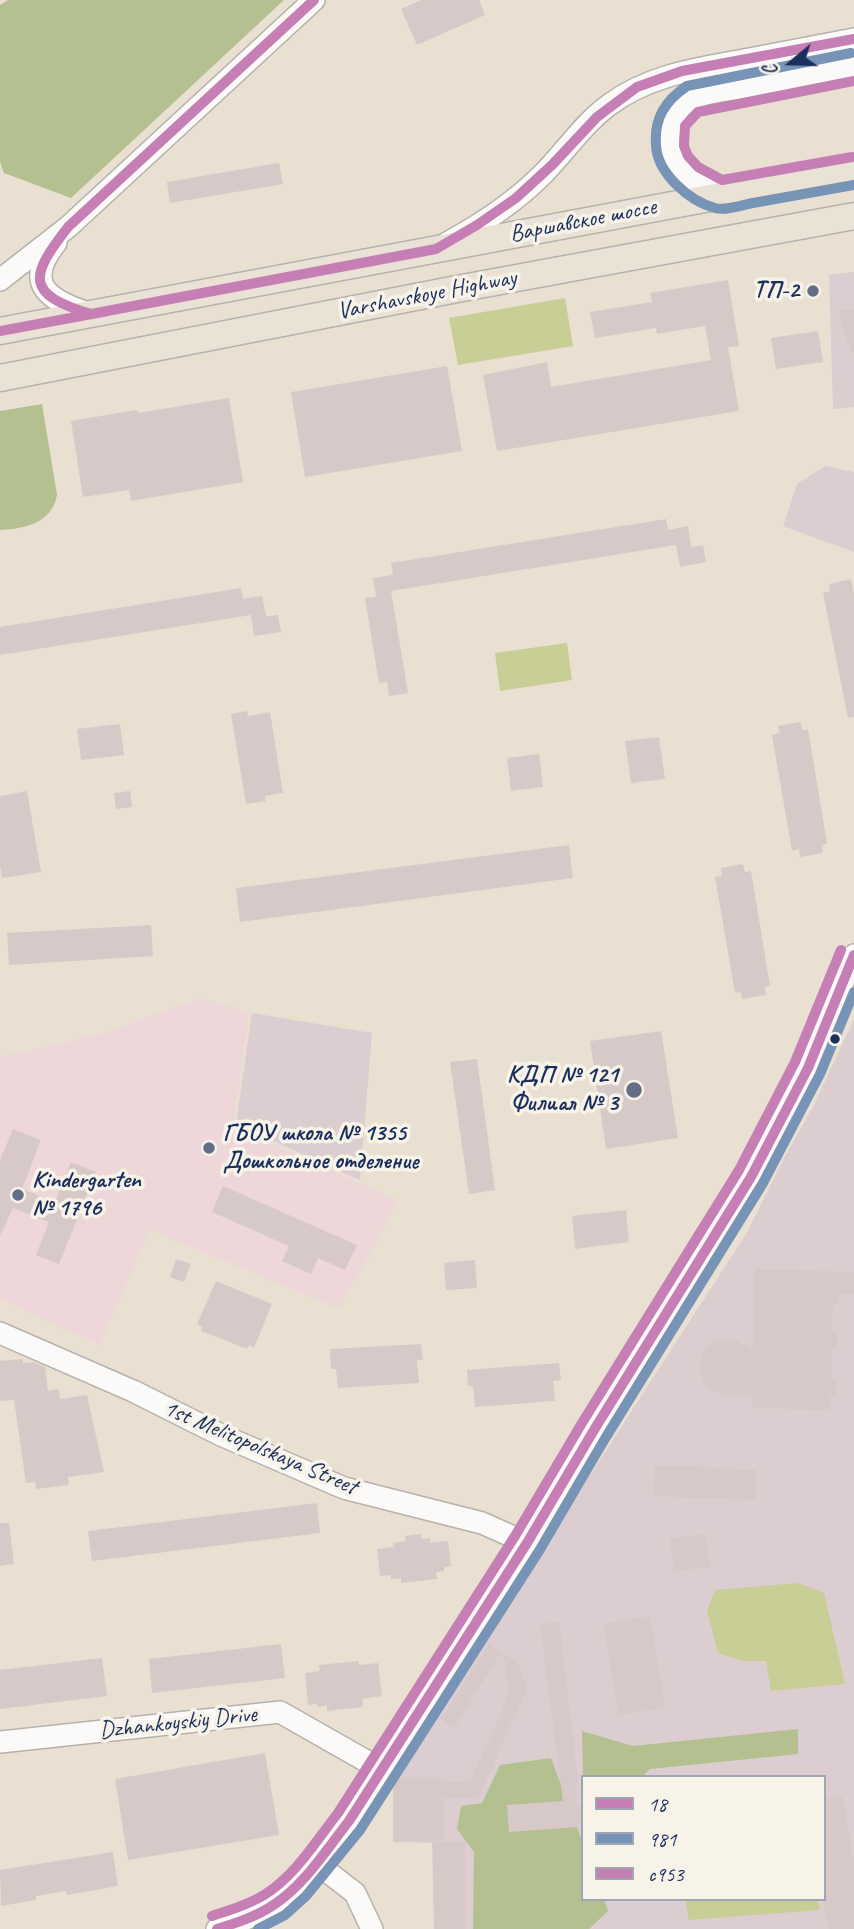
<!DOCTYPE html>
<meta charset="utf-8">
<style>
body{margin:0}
#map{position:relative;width:854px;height:1929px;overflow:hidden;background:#e9e0d2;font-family:Caveat,sans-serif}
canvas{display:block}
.legend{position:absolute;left:581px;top:1775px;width:245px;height:126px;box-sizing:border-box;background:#f7f3e8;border:2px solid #9fa5b1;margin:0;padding:9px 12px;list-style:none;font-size:21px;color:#1b2f5e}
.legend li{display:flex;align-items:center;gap:14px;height:35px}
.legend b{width:35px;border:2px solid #9fa5b1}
.north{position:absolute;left:756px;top:28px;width:70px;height:70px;-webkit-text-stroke:5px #f7f3e8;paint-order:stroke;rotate:251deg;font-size:19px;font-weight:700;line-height:28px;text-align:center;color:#1b2f5e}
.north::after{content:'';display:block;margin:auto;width:24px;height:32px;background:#1b2f5e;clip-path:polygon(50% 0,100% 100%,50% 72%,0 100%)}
</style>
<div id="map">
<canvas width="854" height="1929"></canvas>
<ul class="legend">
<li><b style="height:9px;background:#c67fb5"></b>18</li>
<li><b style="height:9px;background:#7794b7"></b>981</li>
<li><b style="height:9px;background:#c67fb5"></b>с953</li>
</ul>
<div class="north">С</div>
</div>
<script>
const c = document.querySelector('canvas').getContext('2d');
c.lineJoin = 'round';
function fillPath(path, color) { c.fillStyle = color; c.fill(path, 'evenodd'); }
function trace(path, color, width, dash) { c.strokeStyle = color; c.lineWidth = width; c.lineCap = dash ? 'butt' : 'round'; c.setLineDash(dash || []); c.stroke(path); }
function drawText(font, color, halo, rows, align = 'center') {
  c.font = font + ' Caveat,sans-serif'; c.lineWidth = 7; c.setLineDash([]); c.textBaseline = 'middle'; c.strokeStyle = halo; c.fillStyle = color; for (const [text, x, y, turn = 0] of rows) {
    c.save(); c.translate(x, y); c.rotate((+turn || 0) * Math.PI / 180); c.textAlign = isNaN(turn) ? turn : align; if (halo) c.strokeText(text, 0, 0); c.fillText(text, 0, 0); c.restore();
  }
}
fillPath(new Path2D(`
 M201 998 249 1013 233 1126 398 1201 340 1309 150 1230 100 1345 0 1299V1057L102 1034Z`), '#eed7d9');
fillPath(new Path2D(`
 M854 272V407L833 409 829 275Z
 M825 466 854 472V552L783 526 797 484Z
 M252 1013 372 1033 360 1180 236 1124Z
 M854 1019V1929H434L432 1843 393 1842V1780L748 1231 784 1158 813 1107ZM583 1777H824V1899H583Z`), '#dbcdd0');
fillPath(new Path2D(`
 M565 298 573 346 458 365 449 318Z
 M567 643 572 680 500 691 495 653Z
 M798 1583 824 1593 845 1684 771 1691 766 1661H742L718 1653 707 1611 715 1590Z
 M685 1899H818L820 1910 689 1920Z`), '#c9ce96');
fillPath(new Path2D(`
 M8 0H284L71 198 4 173 0 162V5Z
 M42 404 57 495C52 523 25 529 0 530V411Z
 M798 1729V1754L650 1769 642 1777H583L582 1731 633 1746Z
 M551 1758 583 1843V1899H604L608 1911 589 1929H473L474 1852 457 1829 461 1806 482 1803 500 1765Z`), '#b5c090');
fillPath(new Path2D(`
 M421 0H479L485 15 417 45 401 9Z
 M279 163 283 184 170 203 167 182Z
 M728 280 739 346 728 347 739 411 497 451 483 375 547 362 551 387 711 360 705 326 657 334 656 328 595 338 590 312 652 302 650 293Z
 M854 309V352L851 353 838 311Z
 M818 331 823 362 776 369 771 338Z
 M447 366 462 451 305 477 291 392Z
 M229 398 243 482 131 501 129 490 83 497 71 421 137 410 138 413Z
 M666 519 668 530 688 526 691 547 703 545 706 562 680 567 676 545 391 591 408 693 389 696 387 682 379 683 365 598 376 597 373 578 393 575 391 563Z
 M851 579 854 594V717L848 718 823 593 830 591 829 584Z
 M241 588 243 599 262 596 266 616 278 615 281 632 254 636 251 615 0 655V627Z
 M247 711 248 716 270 712 283 793 265 796 266 801 246 804 231 714Z
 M801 722 802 730 808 729 827 844 822 845 823 853 800 857 799 849 792 851 772 735 780 733 778 726Z
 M120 724 124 755 81 760 77 729Z
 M659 737 665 779 631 783 625 741Z
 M539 754 543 787 511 791 507 758Z
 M27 791 41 872 2 878 0 865V796Z
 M130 791 132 807 116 809 114 793Z
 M569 845 573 878 240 922 236 888Z
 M743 864 745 872 751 871 770 986 765 987 766 995 742 999 741 992 735 993 715 877 722 876 721 868Z
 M151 925 153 956 9 965 7 933Z
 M661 1031 678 1138 606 1149 590 1041Z
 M477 1059 495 1190 469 1194 450 1062Z
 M13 1129 41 1140 22 1189 55 1202 71 1162 96 1172 59 1264 36 1255 49 1222 13 1208 0 1236V1160Z
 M223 1186 357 1245 345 1270 318 1258 311 1274 282 1261 289 1246 212 1212Z
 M626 1210 629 1242 575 1249 572 1216Z
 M176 1259 191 1264 184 1282 170 1277Z
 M475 1260 477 1288 446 1290 444 1263Z
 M755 1269 854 1272V1293L838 1294V1303H833L832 1333H837V1349H832L831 1380H836V1397L830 1396V1410L752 1408V1395H722L710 1389 702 1380 699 1366 704 1351 713 1342 726 1339 737 1341 753 1350Z
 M216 1281 272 1304 254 1348 249 1345 247 1349 214 1336 201 1331 202 1327 197 1324Z
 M421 1344 423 1360H417L419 1383 338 1388 336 1369H331L330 1349Z
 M23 1359V1363L33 1362 45 1367 48 1391 59 1389 60 1399 87 1395 104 1472 68 1477 69 1485 36 1489 35 1482 26 1483 14 1400 0 1401V1361Z
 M559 1363 561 1380 553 1381 555 1401 475 1407 473 1386H468L467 1370Z
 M655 1465 756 1470 755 1500 654 1496Z
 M317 1503 320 1533 92 1561 88 1531Z
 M0 1523H9L14 1564 0 1566Z
 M421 1534V1539L430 1538V1543L448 1541 451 1566 444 1567V1571L436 1572 437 1579 401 1583V1578L391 1579V1575L380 1576 377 1549 394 1547 393 1543 406 1541 405 1536Z
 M706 1534 710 1567 674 1571 670 1538Z
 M650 1616 665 1707 619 1715 604 1624Z
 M559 1622 578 1781H576L577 1806H583V1820L579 1821 580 1827 509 1832 507 1805 563 1801 540 1624Z
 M281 1644 285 1678 152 1693 149 1659Z
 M489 1644 501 1652 454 1728 441 1719Z
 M503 1653 518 1664 527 1688 478 1799 443 1798 444 1840 393 1842V1779H443V1781L470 1782 509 1695Z
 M102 1658 107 1696 0 1709V1670Z
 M359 1661V1665L378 1663 382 1696 362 1699 363 1707 327 1711V1706L317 1707V1704L308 1705 305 1673 320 1671 319 1665Z
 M265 1753 279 1835 128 1860 115 1779Z
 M842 1795 854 1862V1929H829L824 1906V1799Z
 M465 1842V1929H434L433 1843Z
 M113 1852 118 1886 67 1895 66 1891 36 1896V1900L1 1906 0 1870Z`), '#d7c9c7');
const minor = new Path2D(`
 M719 195C696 183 671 171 669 143 668 129 673 113 684 104 700 91 728 91 747 87 783 80 818 74 854 67
 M56 243C22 285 50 301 91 314
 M447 243C480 225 515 202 542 175 565 152 583 124 609 105 649 75 696 69 744 60 780 53 817 46 854 39
 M0 280 68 227 314 0
 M0 1333 133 1391 221 1435 344 1488 482 1523 527 1543
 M0 1742 280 1712 382 1770
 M316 1863 355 1893 372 1929
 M217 1929C237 1922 259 1916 277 1903 303 1884 329 1846 349 1821L527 1543 594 1430 751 1177 808 1068 854 955`);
const major = new Path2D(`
 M0 331 854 171
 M0 378 457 289 854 216`);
trace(minor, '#b5b2ad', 24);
trace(major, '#b5b2ad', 29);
trace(minor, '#fcfaf8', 21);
trace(major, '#e9e2d5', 26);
trace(new Path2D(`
 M314 0 68 227C30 276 24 294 91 314L436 249 477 225 516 198 552 165 597 117 637 87 682 71 854 39
 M0 331 108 311
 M217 1929C236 1923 255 1917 272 1906 304 1886 326 1850 349 1821L527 1543 594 1430 751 1177 808 1068 854 955`), '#c67fb5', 10);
trace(new Path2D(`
 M851 53 687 86C665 101 654 118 656 145 657 173 689 201 715 208 726 211 742 205 753 203 786 197 820 191 854 185
 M258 1929 285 1915 306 1896 360 1830 539 1551 606 1437 763 1183 820 1074 854 992`), '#7794b7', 10);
trace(new Path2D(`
 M852 157 722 180 698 167 688 156 684 146 685 126 698 112 854 81
 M212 1916C230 1910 248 1905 264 1895 295 1876 316 1841 338 1813L515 1536 582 1423 739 1170 795 1062 841 950`), '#c67fb5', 10);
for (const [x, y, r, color] of [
 [813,291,7,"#636d87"],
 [835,1039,6,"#1b2f5e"],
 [634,1090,9,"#636d87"],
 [209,1148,7,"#636d87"],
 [18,1195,7,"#636d87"]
]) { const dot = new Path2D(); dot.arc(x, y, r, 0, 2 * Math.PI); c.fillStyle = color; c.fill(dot); trace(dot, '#f7f3e8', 2.5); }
drawText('24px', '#1b2f5e', '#f7f3e8', [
 ["Варшавское шоссе",583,221,-11],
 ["Varshavskoye Highway",427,295,-11],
 ["1st Melitopolskaya Street",260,1448,23],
 ["Dzhankoyskiy Drive",178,1723,-6]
]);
drawText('bold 24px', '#1b2f5e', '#f7f3e8', [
 ["ТП-2",799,291],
 ["КДП № 121",618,1076],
 ["Филиал № 3",618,1104],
 ["ГБОУ школа № 1355",223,1134,"left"],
 ["Дошкольное отделение",223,1162,"left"],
 ["Kindergarten",32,1181,"left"],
 ["№ 1796",32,1209,"left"]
], 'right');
</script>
